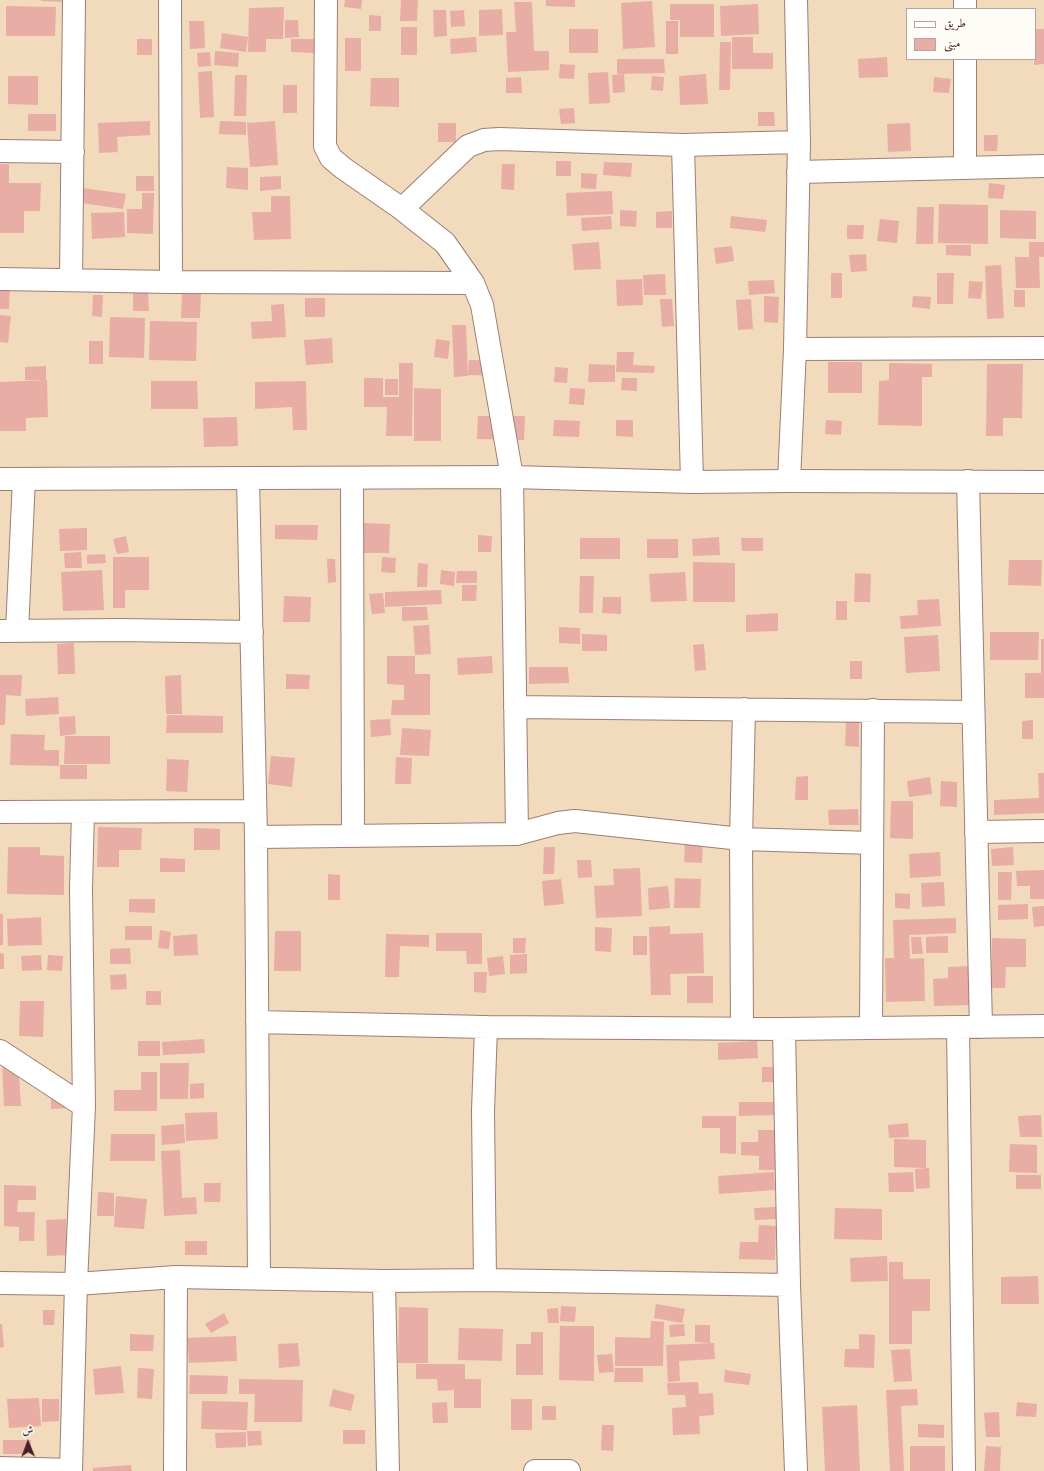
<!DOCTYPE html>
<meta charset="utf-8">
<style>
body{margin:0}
#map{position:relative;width:1044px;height:1471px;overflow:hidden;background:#f1dbbc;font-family:"Sorts Mill Goudy",Amiri,serif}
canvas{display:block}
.legend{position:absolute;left:906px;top:8px;width:130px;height:52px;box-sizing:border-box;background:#fdfcf7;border:1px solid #b5a4a5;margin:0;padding:5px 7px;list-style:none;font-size:12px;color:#4a1f2b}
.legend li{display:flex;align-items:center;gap:8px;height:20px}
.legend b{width:20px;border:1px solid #b5a4a5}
.north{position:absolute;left:8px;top:1423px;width:40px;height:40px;-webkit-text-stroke:3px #fdfcf7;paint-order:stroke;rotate:359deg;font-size:11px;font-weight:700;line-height:16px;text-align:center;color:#4a1f2b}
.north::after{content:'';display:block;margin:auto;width:14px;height:18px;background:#4a1f2b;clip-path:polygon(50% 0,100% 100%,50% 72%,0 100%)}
</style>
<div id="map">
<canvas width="1044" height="1471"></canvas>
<ul class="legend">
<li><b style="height:5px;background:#fff"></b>طريق</li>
<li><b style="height:11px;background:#e8ada5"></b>مبنى</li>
</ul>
<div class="north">ش</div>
</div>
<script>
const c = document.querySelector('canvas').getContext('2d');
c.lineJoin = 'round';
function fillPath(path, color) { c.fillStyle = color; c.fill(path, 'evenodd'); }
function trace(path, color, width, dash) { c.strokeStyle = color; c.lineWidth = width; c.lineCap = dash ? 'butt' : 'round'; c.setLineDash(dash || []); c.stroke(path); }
fillPath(new Path2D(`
 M41 0H68V2L41 1Z
 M345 0H362L361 9 344 7Z
 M401 0H418L417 21H400Z
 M546 0H575V7L546 6Z
 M652 1 655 47 623 49 621 3Z
 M514 2H532L534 51H549V70L508 72 506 32H516Z
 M670 4H714V37H680V20H670Z
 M758 4 759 34 721 36 720 6Z
 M6 6 56 7 55 36H6Z
 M284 7 283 39H266V52H248L249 8Z
 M502 9 503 35 479 36V10Z
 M433 10H446L447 36 434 37Z
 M464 10 465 26 451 27 450 11Z
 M369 15 381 16V31H369Z
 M285 20H298L299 37 285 38Z
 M189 21H204L205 48 190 49Z
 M666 21H678V54H666Z
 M401 27H417V55H401Z
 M569 29H598V53H569Z
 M1035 29H1044V64L1034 65Z
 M222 33 248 37 246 52 220 48Z
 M476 37 477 52 451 54 450 39Z
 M732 37H753V53H773V69H732Z
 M345 38H361V71H345Z
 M137 39H152V55H137Z
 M291 39H314V53L291 52Z
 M720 42H731L730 90H719Z
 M215 51 239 53 238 67 214 65Z
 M210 52 211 66 198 67 197 53Z
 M887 57 888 77 859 78 858 59Z
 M617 59H664L665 73 617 74Z
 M560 64 575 65 574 79 559 78Z
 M212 71 214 117 200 118 198 72Z
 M608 72 610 103 589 104 588 73Z
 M624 74 625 92 613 93 612 75Z
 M706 74 708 104 680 105 679 76Z
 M235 75H247L246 116H234Z
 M8 76H38V105L8 104Z
 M652 76 664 77 663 91 651 90Z
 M521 77 522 93H506V78Z
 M934 77 951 79 949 93 933 92Z
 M371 78H399V107L370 106Z
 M283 85H297V113H283Z
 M574 108 575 123 561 124 559 109Z
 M758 112H774L775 126H758Z
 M28 114H56V131H28Z
 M150 121V135L117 137 118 152 99 153 98 123Z
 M220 121 246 122V135L219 134Z
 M275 121 278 165 250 167 247 123Z
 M438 123H456V142H438Z
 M910 123 911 151 888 152 887 124Z
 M984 135H998L997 151H984Z
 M556 161H571V176H556Z
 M604 162 632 163 631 177 603 175Z
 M0 164H9V183H41L40 211H24V233H0Z
 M502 164H515L514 190 501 189Z
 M227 167 248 168V190L226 188Z
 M581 173 597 174 596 189 581 188Z
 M136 176H154V191H136Z
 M281 176V189L260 191V177Z
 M989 183 1005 185 1003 199 988 198Z
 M83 188 126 194 123 209 81 203Z
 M612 191 613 214 567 216 566 193Z
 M142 193H154L153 234 127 233V209H142Z
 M271 196H290L291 239 254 240 252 212H271Z
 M939 204 988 205V244L938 243Z
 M917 207H934L933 244H916Z
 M620 210 637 211 636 227 620 226Z
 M1000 210 1036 211V239L1000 238Z
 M672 211V228H656V212Z
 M124 212 125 237 92 239 91 213Z
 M611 216 612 229 582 231 581 218Z
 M731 216 767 220 765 232 730 228Z
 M880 219 899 221 897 243 877 241Z
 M847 225H864L863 239H847Z
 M599 242 601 269 574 270 572 244Z
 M1029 242H1044V257H1039L1040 288H1016L1015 257H1029Z
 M946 245H971V256L946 255Z
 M732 246 734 261 716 264 714 248Z
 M866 254 867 271 851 272 849 255Z
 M1001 265 1004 318 987 319 985 266Z
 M831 273H842V298H831Z
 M937 273H954L953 304H937Z
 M665 274 666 295H644L643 275Z
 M642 279 643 305 617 306 616 280Z
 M774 280 775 293 749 295 748 281Z
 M969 281 983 282 981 299 968 298Z
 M0 286 10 287 9 309H0Z
 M1014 290H1025V307H1014Z
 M148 291 149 311H133V292Z
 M182 293H201L200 318H181Z
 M93 295H103L102 317 92 316Z
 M764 296 779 297 778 323 764 322Z
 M913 296 931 297 930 309 912 307Z
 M305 298H325V317H305Z
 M660 299H672L674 326 662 327Z
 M751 299 753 329 738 330 736 300Z
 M284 304 286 337 252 339 251 322 272 321 271 305Z
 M0 315 11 316 8 343 0 342Z
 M110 317 145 318 144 358 109 357Z
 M150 321 197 322 196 361 149 360Z
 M452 325H466L468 376 454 377Z
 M332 338 333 363 306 365 304 340Z
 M436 339 450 341 448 359 434 357Z
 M89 341H103V364H89Z
 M617 352H634L633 365 655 366 654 373 616 372Z
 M469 360 503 361 502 376 468 375Z
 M828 362H862V393H828Z
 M399 363H413L412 436H386L387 407H364V378H383V397H399Z
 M889 363 932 364V377H922V426L878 425 879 381 889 380Z
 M589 364 615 365V382H588Z
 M987 364H1023L1022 418H1003V436H986Z
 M46 366V380H25V367Z
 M555 367 568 368 567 383 554 382Z
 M622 378H637V391L621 390Z
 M385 379H398V395H385Z
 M47 380 48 417 26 418V431H0V382Z
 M151 381H197L198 409H151Z
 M306 381 307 430H293L292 407 255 409V382Z
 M414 388 441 389V441H414Z
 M570 388 585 389 584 405 569 404Z
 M478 416H525L524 440 477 439Z
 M237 417 238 446 204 447 203 418Z
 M554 420 580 421 579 437 553 436Z
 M616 420H633V437L616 436Z
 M826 420 842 421 841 435 825 434Z
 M363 523 390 524 389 553H362Z
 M275 525H318L317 540 275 539Z
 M87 528V550L60 551 59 529Z
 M478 535 492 536 491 552H478Z
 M126 536 129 552 117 554 113 539Z
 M719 537 720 555 693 556 692 539Z
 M580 538H620V559H580Z
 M741 538H763V551H742Z
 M647 539H678V558H647Z
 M81 552 82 568H65L64 553Z
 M105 554 106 563 87 564V555Z
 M113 557H149V590H125V608H113Z
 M382 557 396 558 395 573 381 572Z
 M327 559H335L336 582 328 583Z
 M1009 560H1042L1041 586 1008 585Z
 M693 562 735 563V602H693Z
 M418 563 428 564 427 587H417Z
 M102 570 104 610 63 611 61 572Z
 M441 570 455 572 454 586 440 584Z
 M457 571H477V583H456Z
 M685 572 687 601 651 602 649 574Z
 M855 573 871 574 870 602H854Z
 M580 576H594L593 613H579Z
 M462 585H477L476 601H462Z
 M441 590 442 604 385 607V592Z
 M383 593 385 613 372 614 369 594Z
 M284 596 311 597 310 622H283Z
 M603 597H621V614L602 613Z
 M939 599 941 626 901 629 900 616 918 615 917 600Z
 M836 601H847V620H836Z
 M402 607H427L428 620 402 621Z
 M778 613V631L746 632V615Z
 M429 625 431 654 415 655 413 626Z
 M559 627 580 628V644L559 643Z
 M990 632H1039L1038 660H990Z
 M582 634 607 635V651H582Z
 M938 635 940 671 906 673 904 637Z
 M1041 639H1044V698H1025V673H1041Z
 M74 643 75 674H58L57 644Z
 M704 644 706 670 695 671 693 645Z
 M387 656H415V674H430V715H391L392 700H404V685L387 684Z
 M492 656 493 673 458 675 457 658Z
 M850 661H862V679H850Z
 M529 667H568L569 683 529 684Z
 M286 674 310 675 309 689H286Z
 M0 675H22L21 696 6 695 5 725H0Z
 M181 675 182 714H166L165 676Z
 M58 697 59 714 26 716 25 699Z
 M167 715 223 716V733H166Z
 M75 716 76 734 60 736 59 717Z
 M390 719 391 735 371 737 370 720Z
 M846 720H859V747L845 746Z
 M1033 720V739H1022V721Z
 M402 728 431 730 429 756 400 755Z
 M11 734 45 735 44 750H59V766L10 765Z
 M65 736H110V764H64Z
 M271 756 295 758 292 787 268 784Z
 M396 757 412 758 411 784H395Z
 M167 759 189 760 187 792 166 791Z
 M60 765H87V779H60Z
 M1038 773H1044V813L994 815V800L1039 798Z
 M808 776V800H795L796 777Z
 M930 777 932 794 909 797 907 781Z
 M941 781 957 782V807L940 806Z
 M891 801H913V839L890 838Z
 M858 809 859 825H829L828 810Z
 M98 827 142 828 141 850H119V867H97Z
 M194 828 220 829V850H194Z
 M685 839H703L702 863 684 862Z
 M8 847H40V855L64 856V895L7 894Z
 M544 847H555L554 874H543Z
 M1013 847 1014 865 992 866 991 849Z
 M940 852 941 876 910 878 909 854Z
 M160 858 185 859V872H160Z
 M577 860H591L592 877 578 878Z
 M640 868 642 916 596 918 594 886 614 885 613 869Z
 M1044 870V899H1030V886H1017L1016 871Z
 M998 872H1012L1011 900H998Z
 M328 874 340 875V900H328Z
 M675 878 701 879 700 908H674Z
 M561 879 564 904 544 906 542 881Z
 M944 882 945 906 922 907 921 883Z
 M668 886 670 908 649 910 648 888Z
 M895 893 910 894V909L895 908Z
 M129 899H155V913L129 912Z
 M1028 904V919L998 920V905Z
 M1044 906V926L1034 927 1032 907Z
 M0 914H3V945H0Z
 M41 917 42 945 8 946 7 919Z
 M956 918V933L909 935 910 959 924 958 925 1001 886 1002 885 958H894L893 920Z
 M125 926H152V940H125Z
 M670 926V934L703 933 704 973 670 974 671 995H651L649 927Z
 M595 927 612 928 611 952 595 951Z
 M160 930 171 932 169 949 158 948Z
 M275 931H301V971H274Z
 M436 933H482V964H467L466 951H436Z
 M197 934 198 955 174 956 173 936Z
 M386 934 429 935V947L400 946 399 977H385Z
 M633 936H647V955H633Z
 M948 936V953H926V937Z
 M911 937H921L923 954H912Z
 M513 938H526L525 953H513Z
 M992 938 1026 939V967H1006L1005 988H991Z
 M130 948 131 964H110V949Z
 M0 953 4 954V969H0Z
 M527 954V973L510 974V955Z
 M41 955 42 970 22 971 21 956Z
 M48 955 63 956 62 971 47 970Z
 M503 956 505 974 489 976 487 958Z
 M969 966 971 1005 934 1006 933 979 948 978V967Z
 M474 972H487L486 993 474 992Z
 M126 974 127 989 111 990 110 975Z
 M687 976H713V1003H687Z
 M146 991H161V1005H146Z
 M20 1001H44L43 1037 19 1036Z
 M204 1039 205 1053 163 1055 162 1042Z
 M138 1041H160V1056H138Z
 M757 1041 758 1058 718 1060V1043Z
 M36 1059 37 1076 19 1077 21 1106H4L2 1062Z
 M160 1063H189L188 1099H160Z
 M762 1067H776L775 1082H762Z
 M141 1072H157V1111H114V1090H141Z
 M204 1083V1098L190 1099V1084Z
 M51 1095H66L67 1108 51 1109Z
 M739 1102H775V1115L739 1116Z
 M217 1112 218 1139 186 1141 185 1113Z
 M1041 1115 1042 1137H1020L1018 1116Z
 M702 1116H736V1154L720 1153V1128H702Z
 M908 1123 909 1137 889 1138 888 1125Z
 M184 1124 185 1143 162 1145 161 1126Z
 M758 1130H775V1170H759V1156L741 1155V1142H758Z
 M111 1134H155V1161H110Z
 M894 1139 926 1140V1168L894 1167Z
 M1010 1144 1037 1145V1173L1009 1172Z
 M180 1150 182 1198 196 1197 197 1214 164 1216 161 1151Z
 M929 1168 930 1188 916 1189 915 1169Z
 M774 1172 775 1190 719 1194 718 1176Z
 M913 1172 914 1192H889L888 1173Z
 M1016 1175H1041V1189H1016Z
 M204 1183H221L220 1202H204Z
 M4 1185 36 1186V1200H18L17 1212H35L34 1241H19V1227L4 1226Z
 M98 1192 114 1193V1216H97Z
 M116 1196 147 1199 144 1229 114 1227Z
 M776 1207V1219L755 1220 754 1208Z
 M835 1208 882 1209V1240L834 1239Z
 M66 1219 67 1255 47 1256 46 1220Z
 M759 1225 776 1226 775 1260 739 1259 740 1242H758Z
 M185 1241H207V1255H185Z
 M887 1256 888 1281 851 1282 850 1258Z
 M889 1262H903V1279H930V1311H912V1344H889Z
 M1038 1276 1039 1304H1001V1277Z
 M656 1304 685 1309 682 1323 654 1318Z
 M561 1306 576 1307 575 1322 560 1321Z
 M399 1307 428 1308V1363H398Z
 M558 1308 559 1323H548L547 1309Z
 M43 1310H55L54 1325H43Z
 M224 1313 229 1323 211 1333 205 1324Z
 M651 1321 664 1322 663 1366H615V1337L650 1338Z
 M0 1324H2L4 1347 0 1348Z
 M684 1324 685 1336 670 1337 669 1325Z
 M695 1325H710V1343L695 1342Z
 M560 1326H594V1381L559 1380Z
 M459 1328 503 1329 502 1361 458 1360Z
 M531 1332H543V1375H516V1344H531Z
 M130 1334 154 1335 153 1351H130Z
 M859 1334 875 1335 874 1368 844 1367 845 1349H859Z
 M236 1336 237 1361 189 1363 187 1338Z
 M298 1343 300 1366 279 1368 278 1344Z
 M714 1343 715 1359 679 1361 680 1381 668 1382 666 1345Z
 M910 1349 912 1381 894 1382 891 1350Z
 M612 1354 614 1372 599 1373 597 1355Z
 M416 1364H465V1379H481V1408H454V1390L438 1391 437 1379H416Z
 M121 1366 124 1393 95 1395 93 1369Z
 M138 1368 154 1369 152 1399 137 1398Z
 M615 1368H643V1382H614Z
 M725 1370 751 1374 749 1385 724 1382Z
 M190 1375 228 1376 227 1394H189Z
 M239 1379 303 1380 302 1422H254L255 1394H239Z
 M698 1382 699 1394 713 1393 714 1415 699 1416 700 1434 673 1435 672 1408 686 1407 685 1395H668L667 1383Z
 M333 1389 355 1395 351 1411 329 1406Z
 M917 1389 918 1405 901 1406 904 1471H890L886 1390Z
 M39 1398 41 1426 9 1428 7 1399Z
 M42 1399H59V1421L42 1422Z
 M511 1399H532V1430H511Z
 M202 1401 248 1402 247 1430 201 1429Z
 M447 1402 448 1423H433L432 1403Z
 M1017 1402 1037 1404 1036 1417 1016 1416Z
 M857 1405 860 1471H825L822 1407Z
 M542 1406H556V1420H542Z
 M999 1412 1000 1437H986L984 1413Z
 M918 1424 944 1425V1438L918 1437Z
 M602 1425H614L613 1451 601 1450Z
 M343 1430H365V1444H343Z
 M247 1431H261L262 1445 248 1446Z
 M246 1432V1447L216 1448 215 1433Z
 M3 1440H31V1454H3Z
 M910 1446H945V1471H910Z
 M986 1446 1001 1447 1000 1471H984Z
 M131 1465 132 1471H93V1468Z`), '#e8ada5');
const minor = new Path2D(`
 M170 0 171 282
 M326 0 325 146 331 158 343 168 402 209 445 243 473 283 482 305 512 477 517 834
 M965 9V0
 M683 145 692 482
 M0 151 73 152
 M965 168V59
 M798 172 1044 166
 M402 209 468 146 484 140 499 139 683 145 799 142
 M0 279 171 282 473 283
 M71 280 74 0
 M795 349 1044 348
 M352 478 353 836
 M248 479 256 837 259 1278
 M789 481 795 349 799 142 796 0
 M968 481 981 1027
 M0 631 121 630 252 632
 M17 631 24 479
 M515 707 973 712
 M0 812 255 811
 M976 832 1044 831
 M256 837 517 834 558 823 575 821 741 839 872 843
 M257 1022 486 1027 784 1029 1044 1026
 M871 1027 873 710
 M958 1027 964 1471
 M742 1028 741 839 744 709
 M784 1029 789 1285 796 1471
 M0 1051 84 1106
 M485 1280 483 1111 486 1027
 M384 1281 388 1471
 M0 1283 76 1284 176 1277 384 1281 485 1280 789 1285
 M0 1468 71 1470
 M71 1471 76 1284 84 1106 81 889 83 812
 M175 1471 176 1277
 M535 1471H569`);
const tertiary = new Path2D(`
 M0 479 512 477 692 482 789 481 1044 482`);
trace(minor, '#9e7d74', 24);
trace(tertiary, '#9e7d74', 24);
trace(minor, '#fff', 22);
trace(tertiary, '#fff', 22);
</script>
